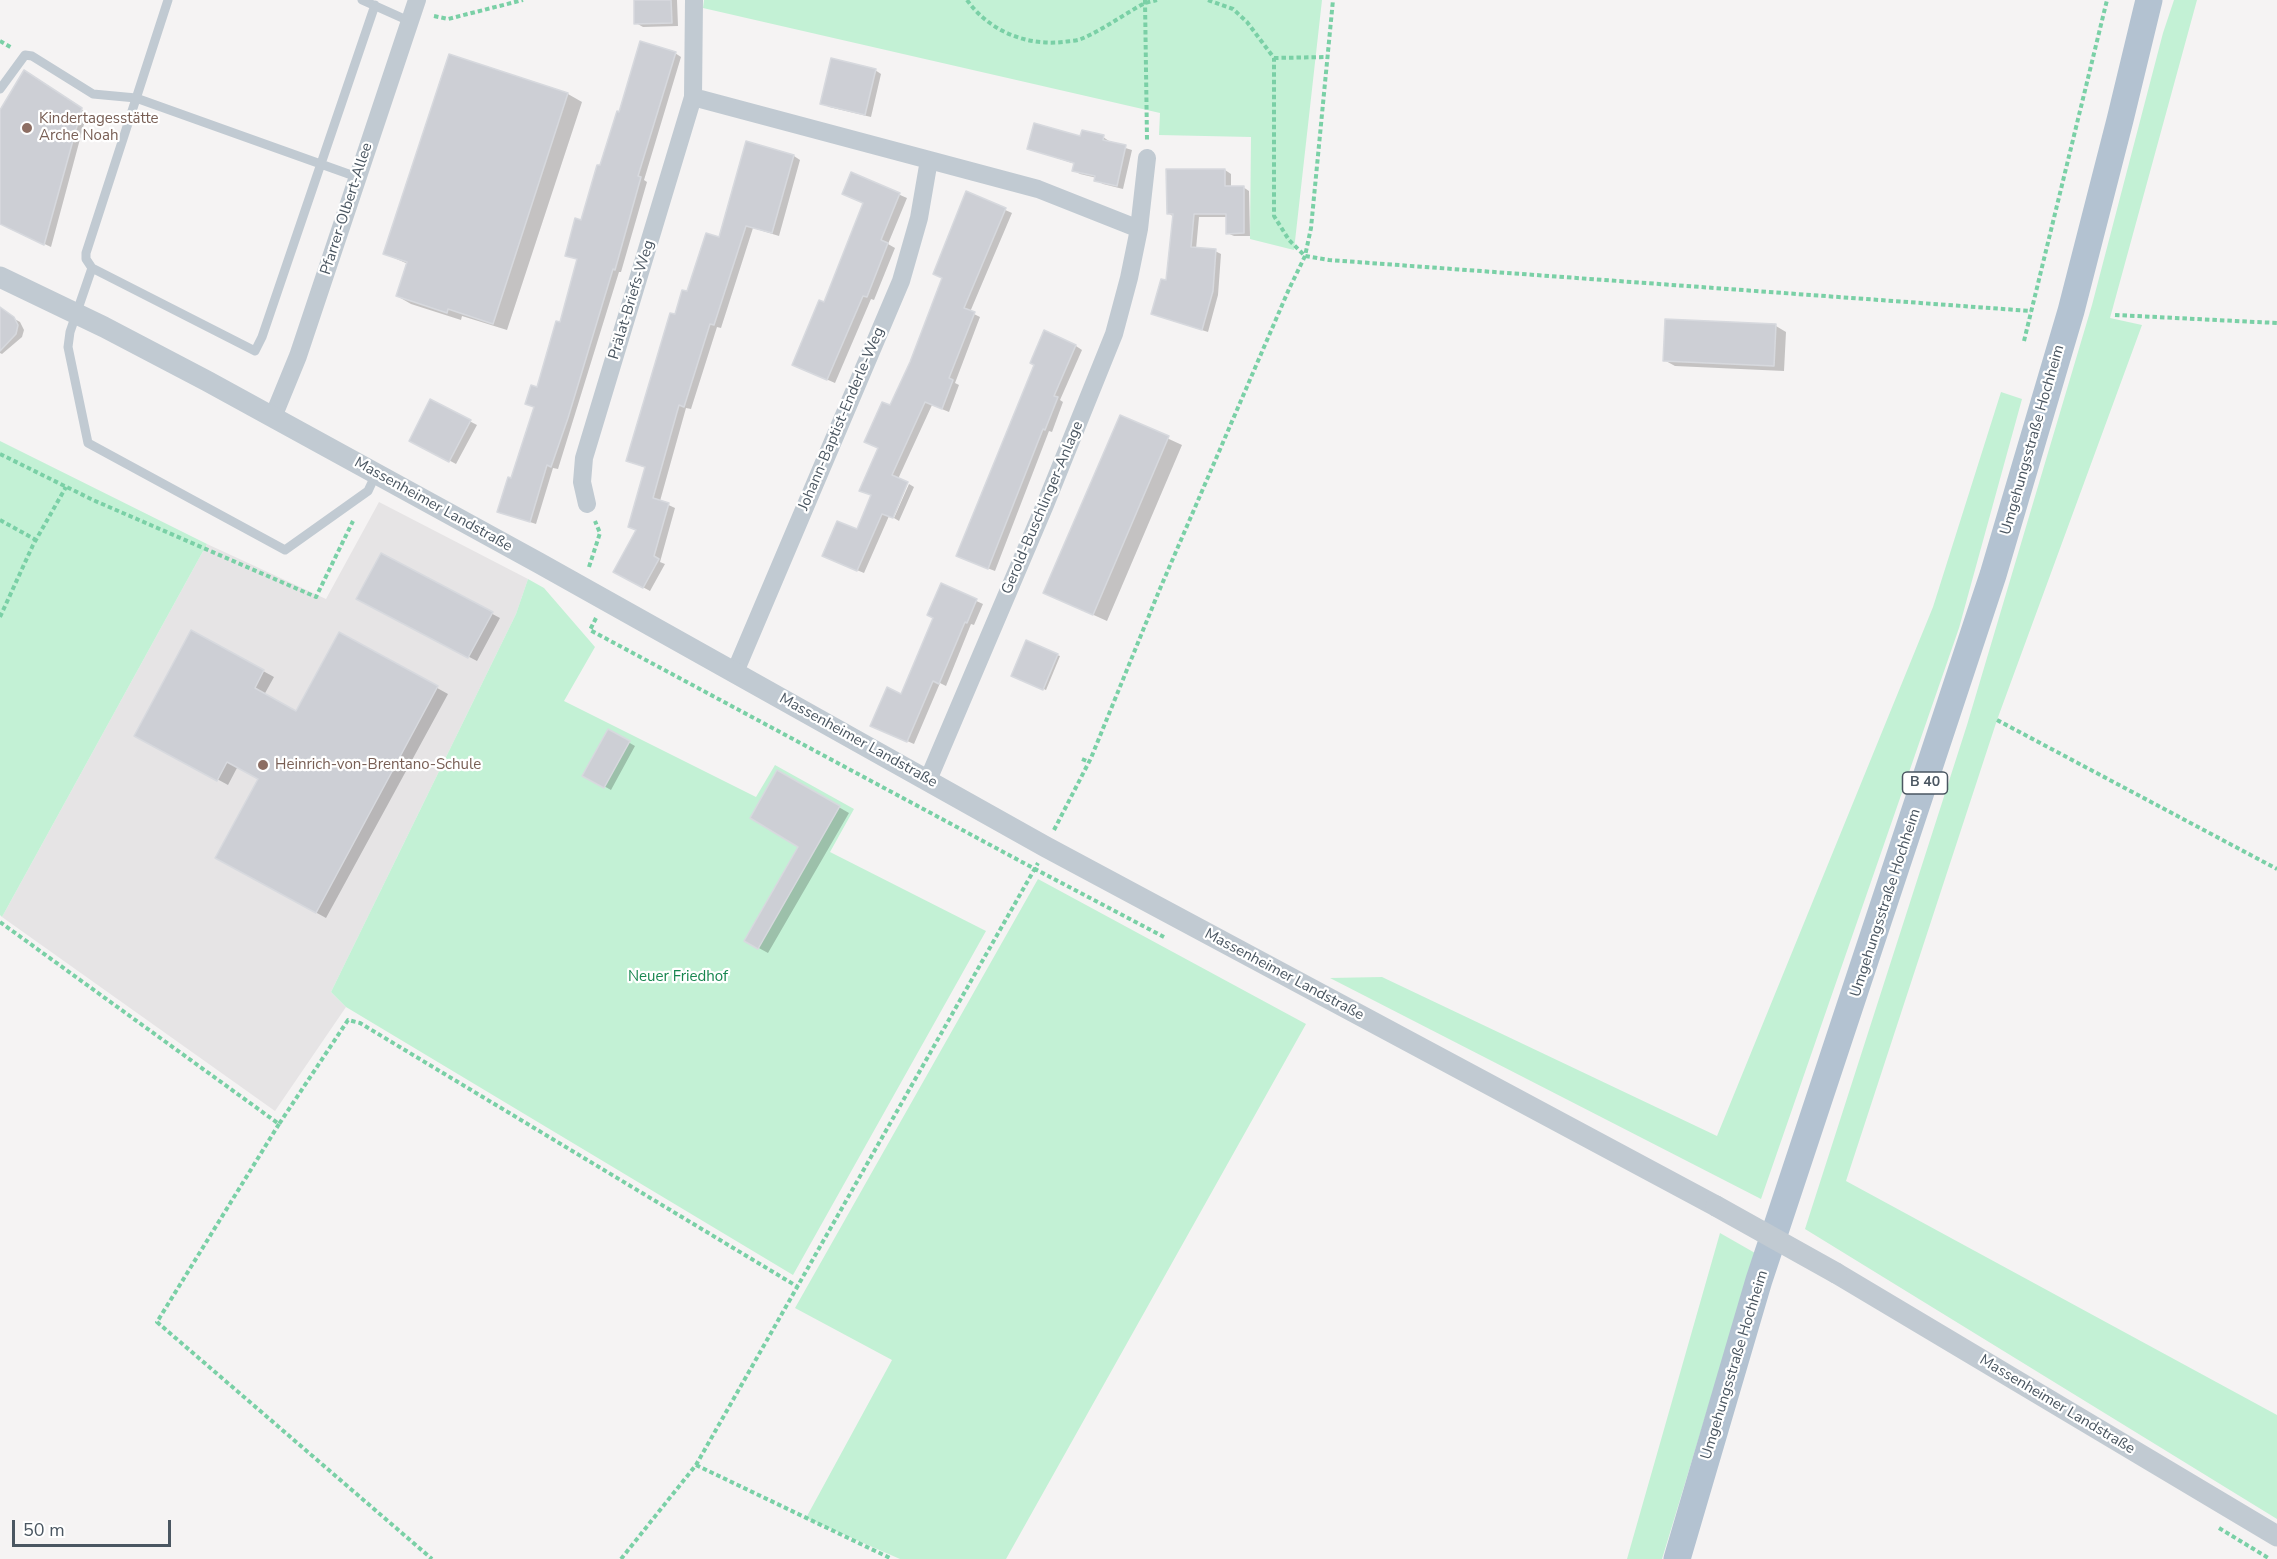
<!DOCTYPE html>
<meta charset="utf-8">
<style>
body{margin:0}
#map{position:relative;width:2277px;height:1559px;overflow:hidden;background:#f5f3f3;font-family:"Nunito Sans",sans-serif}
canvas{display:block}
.scale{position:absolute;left:12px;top:1520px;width:159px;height:27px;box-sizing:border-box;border:3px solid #4a5661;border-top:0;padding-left:8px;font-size:18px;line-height:21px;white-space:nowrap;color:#4a5661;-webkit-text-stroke:4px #fff;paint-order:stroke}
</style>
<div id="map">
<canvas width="2277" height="1559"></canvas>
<div class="scale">50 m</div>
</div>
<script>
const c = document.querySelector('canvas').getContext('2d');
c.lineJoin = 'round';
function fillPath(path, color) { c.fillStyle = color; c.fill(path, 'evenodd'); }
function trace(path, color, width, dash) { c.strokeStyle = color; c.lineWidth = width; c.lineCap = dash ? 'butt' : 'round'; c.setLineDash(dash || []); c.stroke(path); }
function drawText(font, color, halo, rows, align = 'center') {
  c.font = font + ' "Nunito Sans",sans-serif'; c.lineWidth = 4.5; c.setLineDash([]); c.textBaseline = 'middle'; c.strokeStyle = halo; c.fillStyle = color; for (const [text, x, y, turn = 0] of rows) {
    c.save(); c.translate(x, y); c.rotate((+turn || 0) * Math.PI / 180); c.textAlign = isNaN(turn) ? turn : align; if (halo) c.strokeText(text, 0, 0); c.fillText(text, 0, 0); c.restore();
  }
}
fillPath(new Path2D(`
 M379 502 528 579 516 614 331 992 346 1007 275 1111 2 917 207 544 326 599Z`), '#e6e4e5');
fillPath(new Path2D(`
 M704 0H1322L1294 250 1250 239 1251 137 1159 135 1160 113 703 8Z
 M2174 0H2197L2110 318 2142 325 1997 720 1846 1181 2277 1415V1519L1805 1229 1967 725 2092 305 2163 33Z
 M2001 392 2022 399 1959 628 1761 1199 1330 978 1382 977 1717 1136 1933 607Z
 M0 441 207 544 2 917 0 915Z
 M528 579 544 588 595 647 564 701 756 797 775 765 854 809 830 852 986 931 793 1275 346 1007 331 992 516 614Z
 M1038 879 1306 1024 1006 1559H900L806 1518 892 1360 795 1308Z
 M1720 1233 1755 1253 1662 1559H1627Z`), '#c3f1d5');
fillPath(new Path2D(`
 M635 0H677L678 26 643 27 636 23Z
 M675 53 681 57 644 180 647 182 621 272H619L558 469 553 468 536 524 505 514 512 480 535 408 527 403 538 388 561 324 579 260 567 255 583 222 601 167Z
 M875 70 881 74 871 117 829 107 822 103Z
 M31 76 87 113 51 247 0 223V113Z
 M568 94 582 102 507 330 462 316 461 320 411 304 397 296 408 264 385 254Z
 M1103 137 1109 141V143L1132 150 1123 189 1103 184 1096 180 1097 178 1080 174 1073 170 1075 164 1029 149 1081 138Z
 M794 156 800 160 779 236 753 228 721 328 717 327 691 409 686 408 660 501 675 508 660 562 665 564 650 591 615 572 637 531 630 527 646 468 628 461 676 316 688 293 720 239Z
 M1225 170 1231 174V187H1243L1249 191 1250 236H1234L1227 233V217H1199L1196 249 1215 251 1221 254 1218 295 1208 332 1152 314 1167 281 1174 217 1168 213Z
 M852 174 907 198 888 244 895 248 874 300 871 299 835 383 794 365 825 304 865 203Z
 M967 193 1012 213 970 312 980 317 955 383 959 385 949 412 932 405 898 479 889 516 864 573 830 559 857 531 872 496 868 494 891 407 911 363 944 279Z
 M0 316 13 318 20 322 24 330 22 337 2 354 0 353Z
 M1776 326 1786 332 1784 371 1675 366 1664 360Z
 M1076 346 1082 350 1060 400 1063 402 1052 432 1049 431 995 571 964 559 1036 365Z
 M431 401 477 425 456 464 411 440Z
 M1121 417 1182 445 1107 621 1045 593Z
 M909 484 914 487 899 521 894 518Z
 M381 555 500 618 477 661 366 603Z
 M941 585 983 604 974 625 971 624 946 686 940 683 914 744 879 729 902 696 935 618Z
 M192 632 274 677 264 695 297 713 340 634 448 694 326 918 217 858 260 779 238 766 228 785 136 735Z
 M1057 655 1060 656 1046 690 1016 677Z
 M609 731 635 746 611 790 584 775Z
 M778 772 849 813 768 953 746 941 800 846Z`), '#0003');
const building = new Path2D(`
 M634 0H671L672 23 634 24Z
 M640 41 676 52 638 176 641 177 615 270 613 269 568 418 551 467 547 465 530 522 497 512 508 477 511 478 534 407 525 404 531 385 537 387 556 321 560 322 577 259 565 256 575 218 581 220 597 165H600L617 111 619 112Z
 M449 54 568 93 493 324 448 309 447 313 396 296 407 262 383 254Z
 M831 58 876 69 865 115 820 104Z
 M24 70 82 108 44 245 0 224V110Z
 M1034 123 1080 136 1082 130 1104 135 1103 140 1126 145 1117 186 1094 181 1095 176 1072 171 1074 163 1027 149Z
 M746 141 794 155 772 233 746 226 714 325 710 324 684 407 679 405 653 498 669 503 654 556 659 559 643 588 613 572 636 530 628 527 645 467 626 461 670 313 675 314 682 290 687 291 706 233 719 237Z
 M1166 169H1225V186H1244V233L1226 234V214H1194L1191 247 1216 249 1213 291 1202 330 1151 314 1161 279 1166 280 1173 214H1167Z
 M851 172 900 193 881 240 888 243 867 297 863 296 827 380 792 365 819 300 824 302 863 203 842 194Z
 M966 191 1006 208 964 308 975 312 949 378 953 380 942 409 925 402 892 475 908 482 893 518 882 514 857 571 822 556 837 521 857 529 871 495 859 491 878 448 864 442 882 402 890 405 910 362 942 278 933 274Z
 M0 307 14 317 18 325 16 334 0 351Z
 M1665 319 1776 324 1774 366 1663 361Z
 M1044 330 1076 345 1054 396 1058 397 1045 430 1043 429 988 569 956 556 1034 365 1030 363Z
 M430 399 471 420 449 462 409 441Z
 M1120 415 1169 436 1093 615 1043 593Z
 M381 553 493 612 468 658 356 599Z
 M941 583 977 599 967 623 965 622 939 684 933 681 907 742 870 726 887 687 901 694 933 618 927 615Z
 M191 630 264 670 255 688 296 711 339 632 438 686 316 913 215 858 258 779 227 762 217 781 134 736Z
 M1026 640 1058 654 1043 690 1011 676Z
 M608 729 630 741 604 788 582 776Z
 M777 770 840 806 758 949 744 941 798 847 750 818Z`);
fillPath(building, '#cdcfd5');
trace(building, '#d7d9de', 1.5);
trace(new Path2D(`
 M967 0C989 31 1026 46 1063 42 1069 41 1076 41 1081 39 1103 30 1124 14 1145 3L1157 0
 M1145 0 1147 140
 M1208 0 1233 9 1247 22 1274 58V216L1289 240 1305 256 1329 260 2031 311
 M434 16 448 19 523 0
 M0 41 12 48
 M1274 58 1327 57
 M2115 315 2277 323
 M2024 341 2107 0
 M0 454 93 500 316 597 353 521
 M0 520 36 540
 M589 567 600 533 595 521
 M0 617 33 545 66 487
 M596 618 590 630 1035 869 1164 937
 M1997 720 2277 869
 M1082 759 1089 762
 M1054 830 1091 758 1159 591 1289 289 1305 256 1311 228 1333 0
 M0 922 279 1124 348 1020 360 1023 798 1287
 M279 1124 157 1322 432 1559
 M696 1465 892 1559
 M2219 1528 2270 1559
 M621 1559 696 1465 1038 863`), '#7ad0a6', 4, [4.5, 3]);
trace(new Path2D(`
 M168 0 86 253V259L92 268 255 351 262 337 375 5
 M362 0 409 21
 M0 89 25 55 32 56 93 94 136 98 357 177
 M92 268 70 332 68 347 88 443 285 550 368 491 376 474`), '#c1cad2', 9);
trace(new Path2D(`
 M693 97 1038 189 1139 229
 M273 417 298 356 417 0
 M587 504 582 482 584 458 693 97 694 0
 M735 672 901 281 919 218 929 160
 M928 780 1045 505 1114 334 1129 278 1139 229 1147 158`), '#c1cad2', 18);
trace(new Path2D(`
 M0 277 104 327 207 381 539 563 1046 847 1716 1206
 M1836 1273 2277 1536`), '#c1cad2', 21);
trace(new Path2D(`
 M1677 1559 1759 1280 1993 575 2071 311 2120 120 2149 0`), '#b3c2d1', 27);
trace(new Path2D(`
 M1716 1206 1836 1273`), '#c1cad2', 21);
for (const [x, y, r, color] of [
 [27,128,6,"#8d6e63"],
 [263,765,6,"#8d6e63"]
]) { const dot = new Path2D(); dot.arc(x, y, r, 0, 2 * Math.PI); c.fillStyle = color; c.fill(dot); trace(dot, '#fff', 2); }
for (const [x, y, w] of [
 [1925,783,45]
]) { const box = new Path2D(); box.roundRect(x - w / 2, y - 11, w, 22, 4.5); c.fillStyle = '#fff'; c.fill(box); trace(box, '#4a5661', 1.5); }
drawText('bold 14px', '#4a5661', null, [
 ["B 40",1925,783]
]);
drawText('15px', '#785e54', '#fff', [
 ["Kindertagesstätte",39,119],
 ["Arche Noah",39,136],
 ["Heinrich-von-Brentano-Schule",275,765]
], 'left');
drawText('15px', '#4a5661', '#fff', [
 ["Pfarrer-Olbert-Allee",347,209,-72],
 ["Prälat-Briefs-Weg",632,300,-73],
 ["Johann-Baptist-Enderle-Weg",842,419,-67],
 ["Umgehungsstraße Hochheim",2033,440,-74],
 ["Massenheimer Landstraße",433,505,29],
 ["Gerold-Buschlinger-Anlage",1043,508,-67],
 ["Massenheimer Landstraße",858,741,29],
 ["Umgehungsstraße Hochheim",1886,903,-72],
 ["Massenheimer Landstraße",1284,975,28],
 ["Umgehungsstraße Hochheim",1735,1365,-73],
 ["Massenheimer Landstraße",2057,1405,31]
]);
drawText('15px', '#17864f', '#fff', [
 ["Neuer Friedhof",678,977]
]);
</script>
